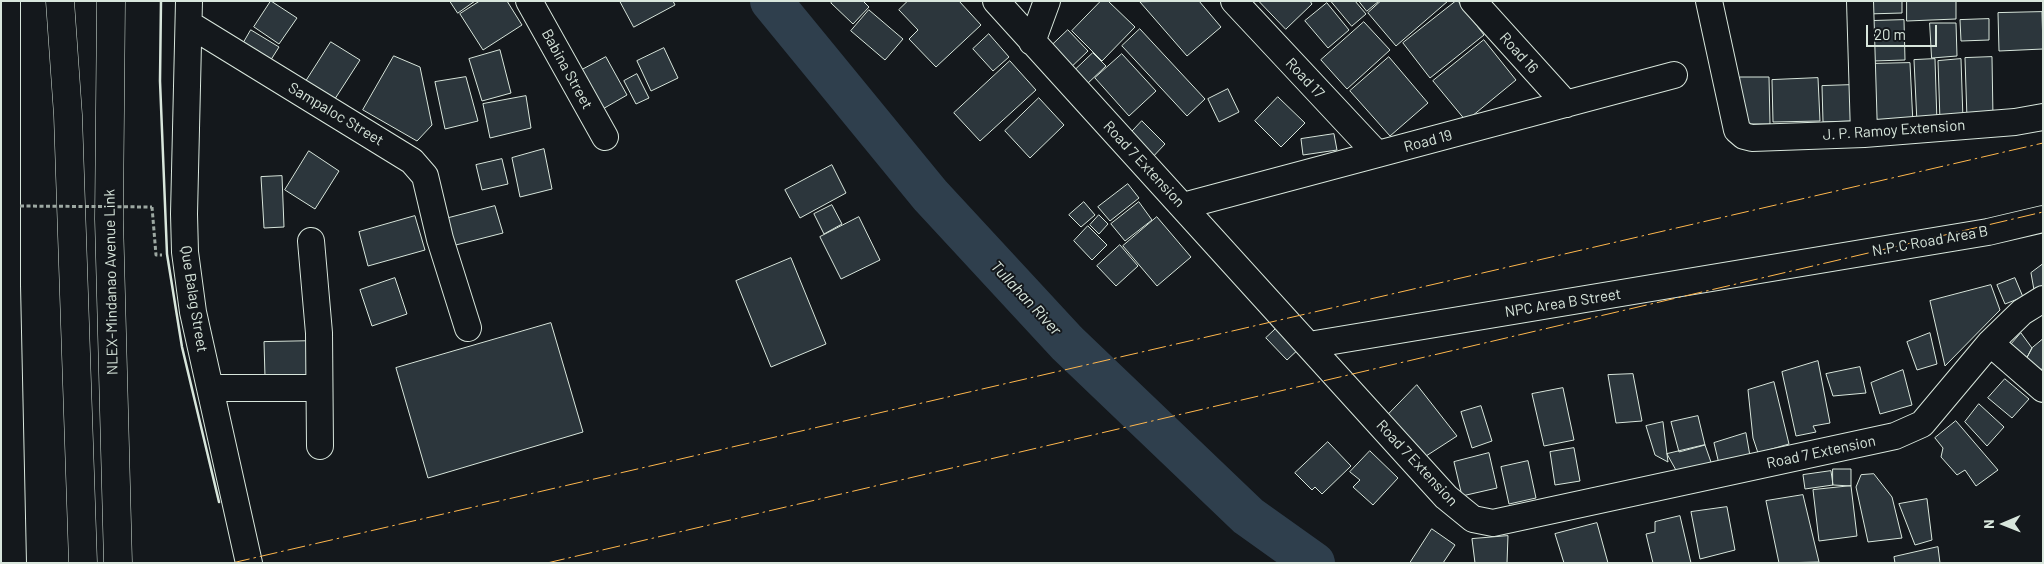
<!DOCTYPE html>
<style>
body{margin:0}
#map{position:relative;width:2044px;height:564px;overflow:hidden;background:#14181c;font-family:Barlow,sans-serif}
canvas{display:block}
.frame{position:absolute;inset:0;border:2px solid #d8e6dc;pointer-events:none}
.north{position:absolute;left:1979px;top:499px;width:50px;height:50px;-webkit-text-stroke:4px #14181c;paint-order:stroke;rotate:269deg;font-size:14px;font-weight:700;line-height:20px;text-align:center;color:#d8e6dc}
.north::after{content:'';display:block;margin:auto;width:18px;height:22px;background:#d8e6dc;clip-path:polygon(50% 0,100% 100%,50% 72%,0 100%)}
.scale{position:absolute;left:1866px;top:25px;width:71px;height:22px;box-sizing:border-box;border:2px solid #d8e6dc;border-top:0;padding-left:6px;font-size:15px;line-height:18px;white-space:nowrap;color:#d8e6dc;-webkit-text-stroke:4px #14181c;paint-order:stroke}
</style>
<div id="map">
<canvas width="2044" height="564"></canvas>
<div class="frame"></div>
<div class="north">N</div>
<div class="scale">20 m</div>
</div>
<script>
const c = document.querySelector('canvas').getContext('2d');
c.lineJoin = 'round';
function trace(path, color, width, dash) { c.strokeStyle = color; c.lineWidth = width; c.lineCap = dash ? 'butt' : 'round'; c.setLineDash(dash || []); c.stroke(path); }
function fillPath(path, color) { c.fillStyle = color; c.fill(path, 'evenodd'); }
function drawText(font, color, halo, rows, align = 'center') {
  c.font = font + ' Barlow,sans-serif'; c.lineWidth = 4; c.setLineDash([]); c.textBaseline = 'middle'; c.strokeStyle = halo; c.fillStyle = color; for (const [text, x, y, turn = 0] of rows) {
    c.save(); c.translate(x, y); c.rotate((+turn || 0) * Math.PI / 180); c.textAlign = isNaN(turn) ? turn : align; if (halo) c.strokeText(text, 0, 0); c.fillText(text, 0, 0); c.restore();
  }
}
trace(new Path2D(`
 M771 1 930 195 1067 343 1248 516 1314 563`), '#2f3f4d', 42);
const building = new Path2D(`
 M271 1 297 18 279 44 254 27Z
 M450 1H475L458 13Z
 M480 1H507L522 25 483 50 460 14Z
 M620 1H673L675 5 634 27Z
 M833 1H863L869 7 853 24 831 3Z
 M908 1H959L981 25 936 67 909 39 918 30 899 10Z
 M1101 1H1108L1135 27 1102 61 1072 31Z
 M1199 1 1221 27 1187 56 1140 2Z
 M1259 1H1310L1312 4 1286 29Z
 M1331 1H1355L1366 14 1352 26Z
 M1359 1H1379L1367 11Z
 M1381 1H1448L1396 46 1368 13Z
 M1456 1H1458L1484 35 1430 78 1403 43Z
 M1866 1H1902V13L1867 14Z
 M1907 1H1956V19L1907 21Z
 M1327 3 1349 30 1328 48 1305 21Z
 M869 10 903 39 885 60 851 31Z
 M2042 12 2043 49 1999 51 1998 13Z
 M1989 19V40L1961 41 1960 20Z
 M1904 20 1905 60 1873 61 1871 21Z
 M1364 22 1390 50 1347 89 1321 60Z
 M1930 23H1956L1957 56 1932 58Z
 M1140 29 1205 99 1187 116 1122 46Z
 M251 30 279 47 267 66 240 49Z
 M1068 30 1088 51 1066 72 1046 51Z
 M989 34 1009 57 993 71 973 49Z
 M1484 40 1516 80 1466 121 1433 81Z
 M331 42 360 60 331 105 303 86Z
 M664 48 678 78 651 91 637 61Z
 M500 50 511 93 482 101 469 59Z
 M1093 53 1106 66 1086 85 1073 72Z
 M1122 54 1156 91 1129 116 1095 78Z
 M394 56 420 67 432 125 417 141 363 110Z
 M606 57 627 95 601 110 580 71Z
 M1389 57 1428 103 1390 136 1350 91Z
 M1992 57 1993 118 1967 119 1965 58Z
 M1935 59 1937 123H1917L1914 60Z
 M1961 59 1963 120 1940 121 1938 61Z
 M1010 61 1036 90 980 141 954 113Z
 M1910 63 1913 124 1868 126 1866 64Z
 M637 74 649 98 636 104 624 81Z
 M466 77 478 121 445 129 435 82Z
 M1740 77H1769L1770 124H1741Z
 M1818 78 1820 121 1773 122 1772 80Z
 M1852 85 1853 121 1823 122 1822 86Z
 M1228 89 1239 112 1219 122 1208 99Z
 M526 96 531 128 490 138 483 104Z
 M1278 97 1305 123 1281 147 1255 121Z
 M1039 98 1064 125 1030 158 1005 131Z
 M1142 121 1165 144 1149 161 1126 138Z
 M1334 134 1337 150 1303 155 1301 139Z
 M544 149 552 189 520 197 512 158Z
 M309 151 339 171 315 209 285 190Z
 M502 159 508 184 482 190 476 165Z
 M832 165 846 193 800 218 785 190Z
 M282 176 284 227 264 228 261 177Z
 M1128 184 1139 198 1110 221 1098 207Z
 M1084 202 1095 215 1081 227 1069 215Z
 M1139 202 1152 220 1125 241 1111 224Z
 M832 205 842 224 824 234 814 214Z
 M495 206 503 233 448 247 441 220Z
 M1099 215 1108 224 1099 234 1090 225Z
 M415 216 425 250 368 266 359 232Z
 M859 217 880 260 841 279 820 237Z
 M1157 217 1191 257 1157 286 1123 246Z
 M1088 226 1107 245 1092 260 1074 241Z
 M1120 245 1138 266 1116 286 1097 266Z
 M791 258 826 344 771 367 736 281Z
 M2043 264V288L2034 290 2031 273Z
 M395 278 407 314 372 326 360 290Z
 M2015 278 2023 297 2005 304 1997 285Z
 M1991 285 2000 310 1945 366 1930 301Z
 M551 323 583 432 428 478 396 368Z
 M1281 324 1302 346 1287 360 1266 338Z
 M1930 333 1937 364 1917 370 1907 342Z
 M2021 333 2032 348 2024 363 2008 348Z
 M2043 339V368L2037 373 2024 363 2032 348Z
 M315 341 316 376 265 377 264 342Z
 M1818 361 1830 423 1813 426 1816 432 1796 436 1782 372Z
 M1860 367 1866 393 1833 396 1826 374Z
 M1903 370 1912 405 1880 414 1871 383Z
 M1633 374 1642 421 1616 423 1608 375Z
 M2005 379 2029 399 2012 418 1988 398Z
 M1774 382 1789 444 1758 453 1753 438 1748 390Z
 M1417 385 1457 436 1423 458 1384 419Z
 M1563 388 1574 440 1544 446 1532 394Z
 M1979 404 2004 427 1987 446 1965 422Z
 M1481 406 1492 441 1472 448 1461 412Z
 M1698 416 1705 445 1679 452 1671 422Z
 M1956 421 1998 470 1976 486 1965 470 1957 475 1941 457 1943 448 1935 438Z
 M1663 422 1668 462 1655 455 1646 426Z
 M1746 433 1750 456 1719 464 1714 443Z
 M1328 442 1351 466 1322 494 1315 487 1312 490 1295 473Z
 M1705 445 1712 465 1677 472 1667 454Z
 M1574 448 1580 481 1555 485 1550 452Z
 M1370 451 1398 478 1373 505 1353 487 1360 480 1350 472Z
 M1489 453 1497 488 1462 496 1454 462Z
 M1528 461 1536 498 1509 504 1501 467Z
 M1833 469H1851V486L1833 485Z
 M1831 471 1833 485 1805 489 1803 475Z
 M1874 474 1892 497 1902 538 1868 542 1856 487 1861 475Z
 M1851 486 1857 536 1819 541 1813 490Z
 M1803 495 1819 562 1779 563 1766 501Z
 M1927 499 1932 540 1915 545 1899 504Z
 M1727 507 1735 550 1700 559 1691 512Z
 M1680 516 1691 563H1653L1646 534 1655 532V522Z
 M1597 523 1608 563H1564L1555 534Z
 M1432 529 1455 545 1443 563H1410Z
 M1508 536 1507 563H1475L1472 539Z
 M1938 547 1940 563H1895L1894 557Z`);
fillPath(building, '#2c363c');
trace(building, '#d8e6dc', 1);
const minor = new Path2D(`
 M7 1V285L13 563
 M189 1 184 214 185 252 193 312 249 563
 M529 1 605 137
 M996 1 1446 497 1473 519 1493 523 1895 436 1922 424 1990 343 2022 312 2043 299
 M1234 1 1377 154
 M1473 1 1566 104
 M1709 1 1737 130 1744 136 1752 138 1864 134 2015 122 2043 117
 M1860 1 1864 134
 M189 24 412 161 425 176 440 239 468 328
 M1032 42 1047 1
 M1183 206 1674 75
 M311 241 319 333 320 446
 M1990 343 2043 389
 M1309 345 1988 232 2043 219
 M210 388H319`);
const highway = new Path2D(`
 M60 1 68 115 83 563
 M111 1 109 219 118 563`);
trace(minor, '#d8e6dc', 28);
trace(highway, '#d8e6dc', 29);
trace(new Path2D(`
 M152 207 156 255H162`), '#9da8a2', 3, [4, 2.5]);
trace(minor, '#14181c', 26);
trace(highway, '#14181c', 28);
trace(new Path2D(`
 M20 206 152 207`), '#9da8a2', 3, [4, 2.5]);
trace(new Path2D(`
 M161 1 160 81 167 254 182 347 219 502`), '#d8e6dc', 2.5);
trace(new Path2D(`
 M232 563 2043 143
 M547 563 2043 212`), '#ffb74d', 1, [18, 4, 2.5, 4]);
drawText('15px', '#d8e6dc', '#14181c', [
 ["Road 16",1519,53,48],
 ["Babina Street",567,69,61],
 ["Road 17",1305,78,47],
 ["Sampaloc Street",336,114,31],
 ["J. P. Ramoy Extension",1894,130,-4],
 ["Road 19",1428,141,-15],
 ["Road 7 Extension",1144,164,47],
 ["N.P.C Road Area B",1930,241,-10],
 ["NLEX-Mindanao Avenue Link",111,282,-91],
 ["Que Balag Street",194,299,81],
 ["NPC Area B Street",1563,303,-9],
 ["Road 7 Extension",1821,452,-12],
 ["Road 7 Extension",1417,463,47]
]);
drawText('italic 16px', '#d8e6dc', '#14181c', [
 ["Tullahan River",1026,298,47]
]);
</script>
